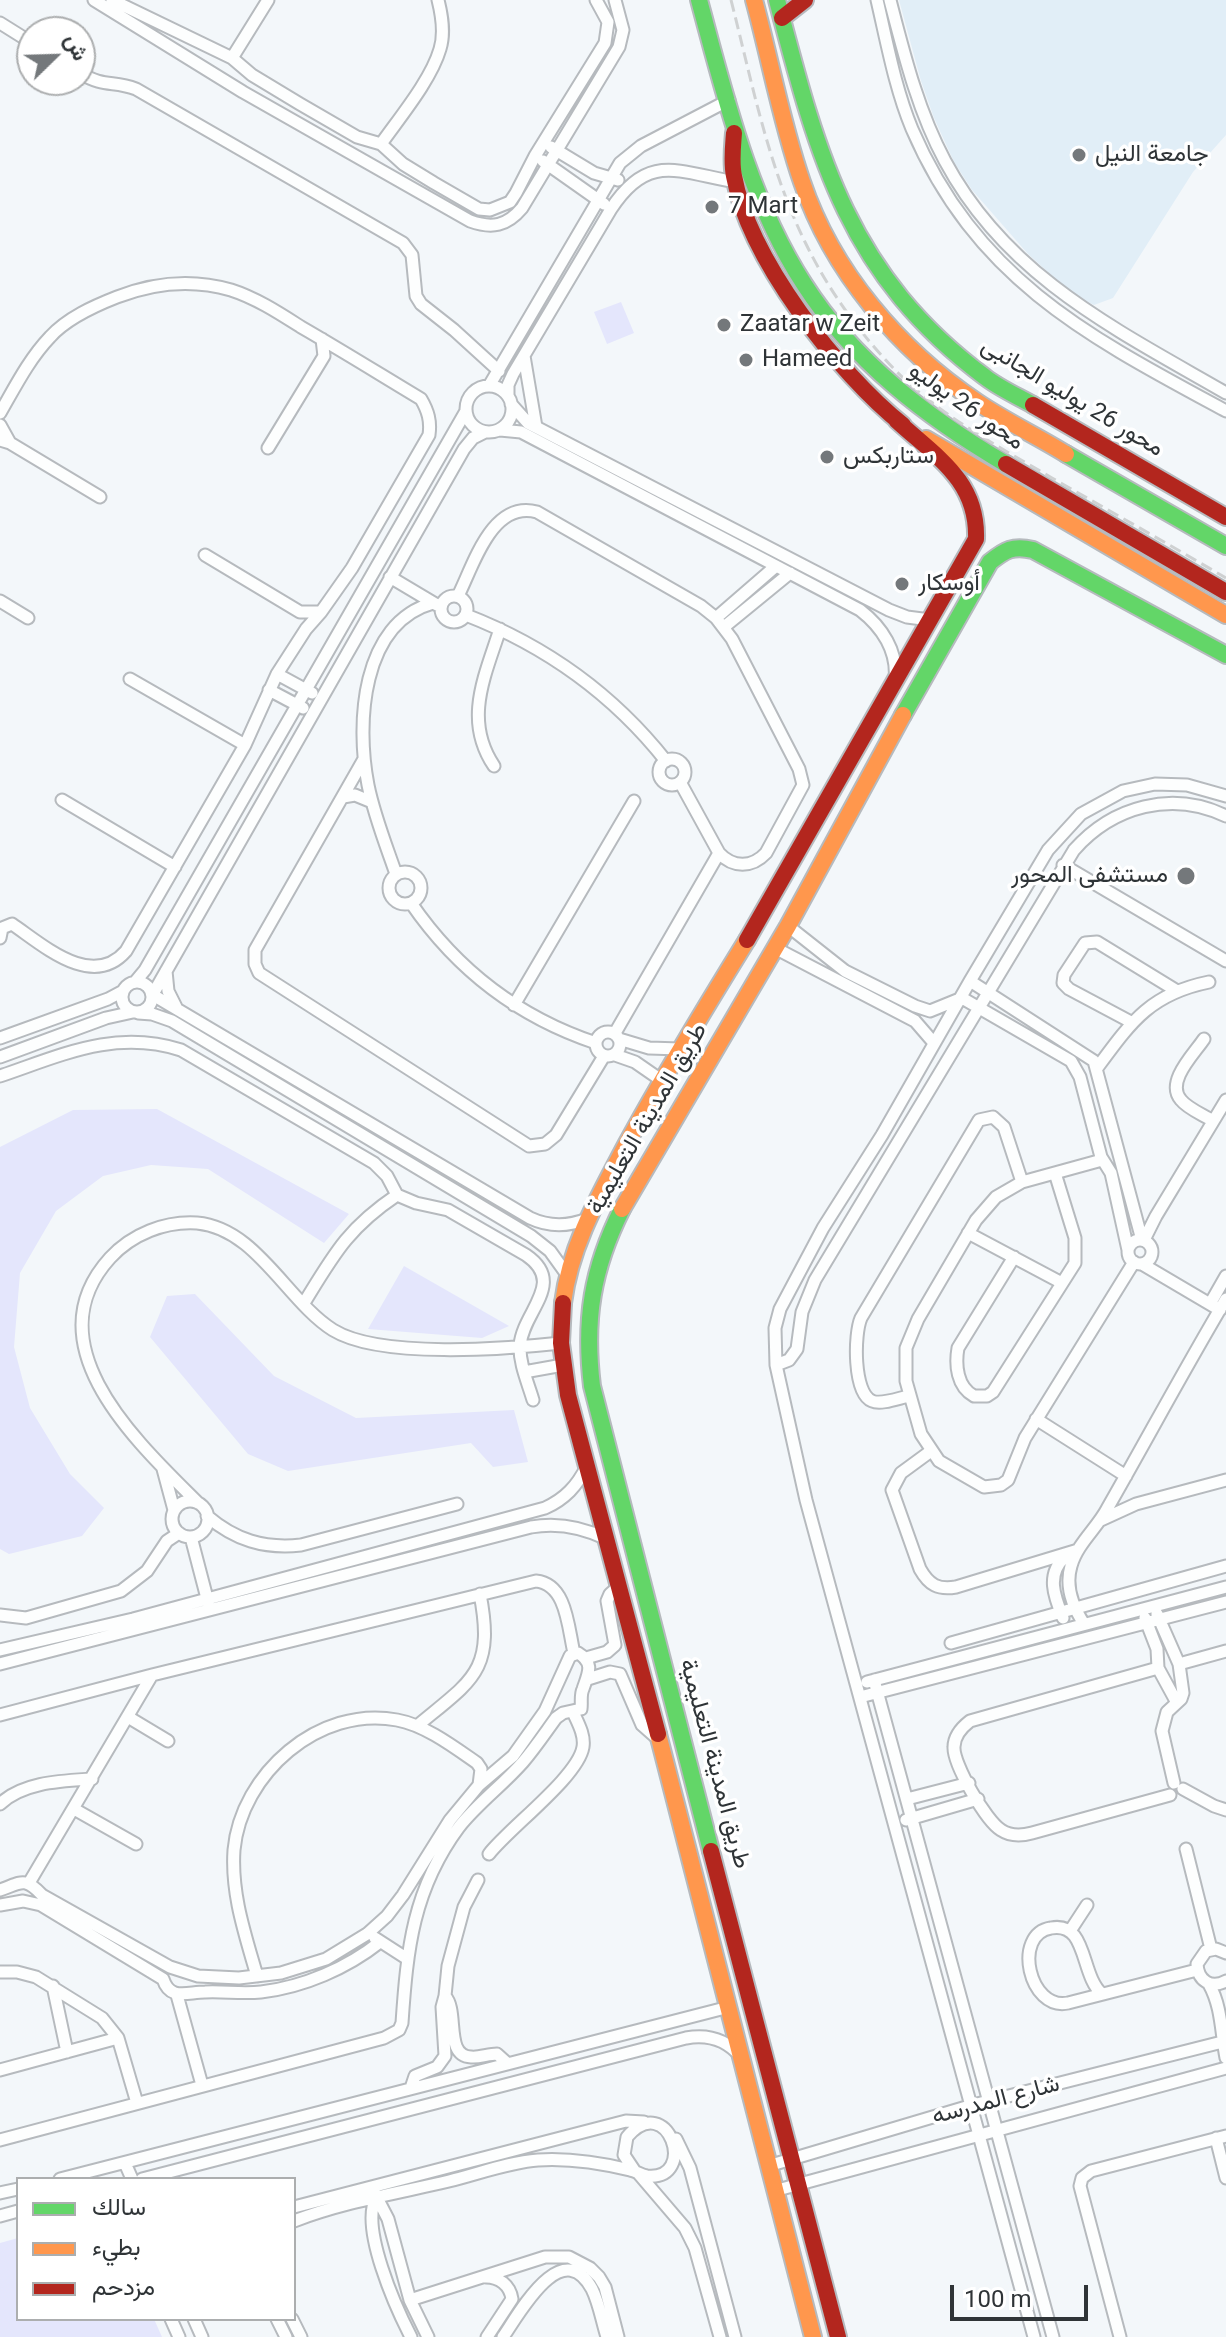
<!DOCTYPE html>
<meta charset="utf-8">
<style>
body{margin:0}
#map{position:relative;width:1226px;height:2337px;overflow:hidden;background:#f3f7fa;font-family:Roboto,Vazirmatn,sans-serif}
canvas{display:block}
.legend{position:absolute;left:16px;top:2177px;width:280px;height:144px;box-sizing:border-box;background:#fff;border:2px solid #acaeaf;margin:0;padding:10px 14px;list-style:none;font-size:24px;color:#2f3437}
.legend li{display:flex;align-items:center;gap:16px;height:40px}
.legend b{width:40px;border:2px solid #acaeaf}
.north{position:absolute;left:16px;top:16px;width:80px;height:80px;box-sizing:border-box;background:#fff;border:2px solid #acaeaf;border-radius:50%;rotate:67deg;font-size:22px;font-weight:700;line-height:32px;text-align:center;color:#2f3437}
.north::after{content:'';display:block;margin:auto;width:28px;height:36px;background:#74787b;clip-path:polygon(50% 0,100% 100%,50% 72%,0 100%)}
.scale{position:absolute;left:950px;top:2285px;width:138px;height:36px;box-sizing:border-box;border:4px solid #2f3437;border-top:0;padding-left:10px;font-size:24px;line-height:28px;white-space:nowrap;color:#2f3437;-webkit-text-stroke:6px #fff;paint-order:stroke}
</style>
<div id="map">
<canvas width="1226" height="2337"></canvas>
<ul class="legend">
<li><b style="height:10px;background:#63d668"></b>سالك</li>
<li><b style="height:10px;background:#ff974d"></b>بطيء</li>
<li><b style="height:10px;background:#b3261e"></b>مزدحم</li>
</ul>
<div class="north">ش</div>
<div class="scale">100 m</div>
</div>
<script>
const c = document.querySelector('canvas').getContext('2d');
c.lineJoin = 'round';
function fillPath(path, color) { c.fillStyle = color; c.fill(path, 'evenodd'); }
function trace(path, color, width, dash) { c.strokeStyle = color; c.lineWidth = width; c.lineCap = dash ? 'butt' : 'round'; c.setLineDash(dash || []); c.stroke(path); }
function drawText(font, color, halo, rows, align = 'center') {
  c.font = font + ' Roboto,Vazirmatn,sans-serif'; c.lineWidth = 7; c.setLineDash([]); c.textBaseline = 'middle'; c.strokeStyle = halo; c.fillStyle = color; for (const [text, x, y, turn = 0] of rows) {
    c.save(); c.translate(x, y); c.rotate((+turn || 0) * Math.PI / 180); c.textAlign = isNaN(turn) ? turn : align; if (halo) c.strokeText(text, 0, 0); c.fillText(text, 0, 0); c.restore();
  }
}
fillPath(new Path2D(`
 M899 0H1226V135L1193 172 1113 298 1094 305 1073 295 1028 254 972 190 954 162 934 118 921 81Z`), '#e1eef7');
fillPath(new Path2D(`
 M621 302 634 333 607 344 594 312Z
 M157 1109 349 1214 324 1243 208 1169 151 1165 103 1176 56 1211 20 1273 14 1347 30 1408 70 1474 104 1508 82 1536 9 1554 0 1549V1147L73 1110Z
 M404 1266 509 1326 482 1338 368 1329Z
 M195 1294 274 1376 356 1418 514 1410 528 1462 493 1467 471 1443 288 1471 248 1454 150 1337 167 1296Z
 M18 2238V2319H154L162 2337H0V2243Z`), '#e4e6fc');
const street = new Path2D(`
 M94 0 243 92 470 221C492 229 507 226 522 208L619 47 623 30 615 0
 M112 0 232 58 252 75 300 104 357 137 381 144 403 164 434 183 479 209 490 210 510 202 516 193 535 156 605 43 608 22 596 0
 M877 0C887 43 895 88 912 129 977 280 1089 337 1226 411
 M890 0C904 54 918 111 945 161 1007 277 1117 330 1226 393
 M0 23 32 43
 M232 58 268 0
 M80 73C105 88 113 80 136 89L403 243 412 255 416 296 421 304 454 330 499 371
 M381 144C400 117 431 80 440 49 445 33 442 16 438 0
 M551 147 594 173 618 180
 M543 161 604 204
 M524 356 536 427
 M489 386 620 163 641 146 729 100
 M466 409a23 23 0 1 1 46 0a23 23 0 1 1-46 0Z
 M508 396V385L513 374 611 209C648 152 678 172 735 182
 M511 404 528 423 889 610 907 617 930 620
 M0 413C15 387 29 359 50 337 67 318 94 306 117 297 153 283 193 279 231 290 256 298 279 313 301 327 341 350 381 375 421 399 428 411 431 421 429 435L352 568 321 612 306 629 277 674 245 745 126 951C92 990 43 945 12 924L2 928 0 938
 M0 425 10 443
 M500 430 521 432 860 610C882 627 898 651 895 680
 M0 440 10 443 100 497
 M268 448 324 356 322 339
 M205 555 300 612H321
 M390 577 437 605
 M441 609a13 13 0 1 1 26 0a13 13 0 1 1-26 0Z
 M458 596C474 564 492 500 537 512L701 606 716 618 732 639 799 769 803 785 766 853C752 868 733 868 719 853L680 782
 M0 601 28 618
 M466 615C546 646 613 694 666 761
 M716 618 776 566
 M724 627 790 573
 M277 674 312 693
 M130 679 245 745
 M269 690 303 708
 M364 759 255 950V964L259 973 529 1146 545 1144 556 1135 604 1056
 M659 772a13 13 0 1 1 26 0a13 13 0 1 1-26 0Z
 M494 766C463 720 485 676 500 629
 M343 797 355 795 372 802
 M62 800 175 867
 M1063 865 1226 961
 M389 888a16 16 0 1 1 32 0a16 16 0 1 1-32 0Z
 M396 874C386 845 374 815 368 785 356 724 361 623 433 603
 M411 903C457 970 518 1017 596 1043
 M788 926 845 971 915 1006 930 1011 962 998 1071 1061 1080 1077 1101 1157 1111 1173 1128 1250
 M775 948 915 1021 934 1043
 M166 971 168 991 176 1007
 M970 981 1094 1061 1142 1240
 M122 997a15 15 0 1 1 30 0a15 15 0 1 1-30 0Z
 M135 982 145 970 466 411
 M153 994 464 449 473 438 485 432
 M153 995 530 1218C549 1227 567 1227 587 1219
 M514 1005 634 801
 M138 1013 152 1014 172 1021 531 1236 550 1251 568 1276
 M1131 1022 1069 989 1063 983 1064 975 1085 943 1097 942 1177 991
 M596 1044a12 12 0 1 1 24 0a12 12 0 1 1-24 0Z
 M615 1033 719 853
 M0 1038 108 999 123 991
 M619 1039 649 1048 680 1049
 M1204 1039C1194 1054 1165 1082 1181 1100 1188 1109 1204 1115 1213 1121
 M615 1055 635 1062 661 1080
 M0 1057 106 1018 133 1012
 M1097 1068C1131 1022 1150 994 1209 982
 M0 1076C62 1055 115 1029 181 1050L374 1163 387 1176 397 1195 416 1203 448 1210 526 1255C567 1283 523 1311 520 1345 519 1363 528 1383 533 1400
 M1102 1160 1022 1182 996 1197 976 1220 918 1319 906 1348V1381L921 1434 939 1461 984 1487 1001 1485 1008 1480 1025 1438 1134 1262
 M968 1233 1062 1283
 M1128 1252a12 12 0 1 1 24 0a12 12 0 1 1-24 0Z
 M1144 1240 1156 1216 1226 1100
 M1014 1257 958 1348C955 1365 957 1387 974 1396H987L993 1392 1075 1263V1238L1055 1173
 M1142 1264 1220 1310
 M304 1303C334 1254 348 1228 397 1195
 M1210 1304 1226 1276
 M776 1365 789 1360 797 1349 802 1312 815 1280 1074 850C1113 806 1172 790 1226 816
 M524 1372 563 1365
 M909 1396C899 1398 881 1405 872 1401 853 1393 854 1334 861 1318L979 1120 993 1117 1004 1127 1022 1182
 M1036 1419 1126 1476
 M931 1451 901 1473 892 1490 920 1569C929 1585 938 1590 956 1587L1078 1550
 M163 1469 174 1510
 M172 1519a18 18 0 1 1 36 0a18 18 0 1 1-36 0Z
 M198 1503C138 1443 31 1345 110 1258 132 1234 165 1221 197 1223 256 1228 287 1301 333 1330 380 1359 506 1349 561 1343
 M207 1516C235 1540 264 1549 301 1545L457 1504
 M1101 1520 1136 1504 1226 1480
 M191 1537 208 1602
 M1157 1614 1179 1664 1183 1693 1181 1699 1167 1712 1162 1731 1174 1783
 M0 1615 26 1618 121 1591 147 1571 167 1541 179 1533
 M1063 1618C1054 1596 1046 1574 1065 1557
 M1145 1618 1157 1649 1158 1668 1176 1701
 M1084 1624C1073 1607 1065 1586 1071 1566 1077 1544 1097 1528 1107 1509 1147 1439 1185 1368 1226 1299
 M951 1643 1226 1566
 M0 1650 133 1619 545 1508C565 1499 577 1486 587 1466
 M586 1658 607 1652 615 1645 607 1601 610 1594 619 1586
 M0 1664 531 1527C558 1522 582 1527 607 1539
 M1179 1664 1226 1651
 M1158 1668 970 1721C961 1728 954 1736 954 1747 953 1764 986 1821 1001 1830 1010 1836 1021 1836 1032 1833L1170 1795
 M588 1679 610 1672 620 1674 642 1725 659 1740
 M874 1680 1053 2337
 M867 1682 1226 1587
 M860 1697 1226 1602
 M0 1715 152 1675 536 1581C567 1584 568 1628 574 1653
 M128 1717 168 1741
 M417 1726C472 1680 495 1672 480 1594
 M1183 1789 1214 1806 1226 1810
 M907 1799 969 1783
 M0 1804C23 1782 61 1781 92 1779
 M74 1809 136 1844
 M906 1820 978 1799
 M1186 1849 1211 1949
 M489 1854C509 1828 578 1777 583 1747 585 1735 578 1723 573 1712
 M29 1883 152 1675
 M0 1890C21 1883 24 1876 42 1895L170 1967 198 1976 239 1978 281 1973 326 1959 367 1934 387 1916 403 1895 450 1820 479 1785 513 1756 545 1711 570 1656 578 1653C595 1663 588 1674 583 1689 580 1695 582 1703 581 1709L563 1713 556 1718C545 1733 535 1748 523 1762 503 1785 478 1803 459 1827 413 1889 407 1949 402 2023L399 2030 384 2038 0 2140
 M0 1905 23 1901 41 1905 163 1979C170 2001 187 1992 205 1992 223 1991 242 1994 261 1992 304 1987 347 1968 380 1942
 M1070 1931 1087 1905
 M375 1938 406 1958
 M1226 1953 1216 1949 1206 1951 1197 1964C1198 1981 1211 1989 1226 1981
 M0 1972H17L36 1977 102 2018 118 2038 137 2103
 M257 1976C245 1934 231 1894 234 1850 241 1774 319 1705 397 1720 425 1725 454 1747 477 1763L481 1769 479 1785
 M1209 1984C1222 2007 1221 2033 1226 2058
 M53 1986 67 2052
 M1102 1994C1080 1975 1088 1921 1051 1928 1012 1934 1029 2011 1068 2003L1197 1970
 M177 1995 202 2085
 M445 1996C459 2011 444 2056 471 2057 479 2058 488 2054 497 2054L507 2063
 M0 2070 118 2038
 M411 2088 415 2076 437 2067 445 2056 442 2007 445 1996 448 1966 464 1907 478 1880
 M1216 2138 1226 2178
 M676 2139 690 2168 735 2337
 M125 2163 132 2179
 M768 2166 973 2105 1226 2041
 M638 2173 685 2228 695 2248 720 2337
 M60 2179 729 2007
 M142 2179 686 2038C708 2034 727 2040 741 2057
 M774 2191 1226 2068
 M374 2192 388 2219 410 2300 428 2337
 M0 2193 18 2189
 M376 2198C360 2228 396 2308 411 2337
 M294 2207 626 2121 644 2122
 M0 2216 18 2211
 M294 2221C343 2202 398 2193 449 2181 478 2174 509 2162 538 2160 568 2158 601 2163 630 2170 636 2171 641 2175 647 2176 699 2181 668 2089 627 2137L624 2155 634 2170
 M486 2277C499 2277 510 2285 512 2299L487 2337
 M410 2300 545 2257H569L590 2268 599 2277 605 2287 618 2337
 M171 2319 179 2337
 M194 2319 202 2337
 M277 2319 286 2337
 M292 2319 301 2337
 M503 2337C519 2314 562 2234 592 2289 599 2303 602 2321 607 2337
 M1034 2337 806 1500 776 1365 775 1328 780 1309 823 1228 882 1135 970 981 1048 850 1081 814 1123 791 1155 784 1187 785 1226 796
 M1120 2337 1080 2186 1082 2178 1091 2171 1226 2136`);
const fast = new Path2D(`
 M699 0C725 96 749 199 804 284 854 362 928 418 1006 464
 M777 0C818 157 848 275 985 377 999 388 1017 396 1033 405
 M1066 454 1226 546
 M903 715 990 562C1005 550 1013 545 1033 550L1226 655
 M622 1209C592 1269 584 1320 592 1386L711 1851`);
const slow = new Path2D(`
 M754 0C770 59 782 125 802 182 832 271 899 350 977 402 1005 421 1037 436 1066 454
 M926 439 1226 615
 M622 1209 788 926 903 715
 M563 1303C570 1246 599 1196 626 1145 664 1075 705 1008 747 940
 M658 1734 813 2337`);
const jam = new Path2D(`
 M782 18 805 0
 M734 133C733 147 731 162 734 176 749 259 838 373 903 425
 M1033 405 1226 517
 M1006 464 1226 592
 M747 940 976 539C978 480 935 456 896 420
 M563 1303 561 1343 568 1395 658 1734
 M711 1851 838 2337`);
trace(street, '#b6babe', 15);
trace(fast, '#b6babe', 20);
trace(slow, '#b6babe', 20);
trace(jam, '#b6babe', 20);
trace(street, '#fdfefe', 11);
trace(fast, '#63d668', 16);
trace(slow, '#ff974d', 16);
trace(jam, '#b3261e', 16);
trace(new Path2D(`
 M731 0C752 82 768 167 806 244 829 291 860 334 897 372 941 416 999 447 1052 478 1110 511 1168 544 1226 578`), '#cfd1d2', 3, [12, 6]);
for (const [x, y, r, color] of [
 [1079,155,8,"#74787b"],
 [712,207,8,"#74787b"],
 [724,325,8,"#74787b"],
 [746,360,8,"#74787b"],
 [827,457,8,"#74787b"],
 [902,584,8,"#74787b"],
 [1186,876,10,"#74787b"]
]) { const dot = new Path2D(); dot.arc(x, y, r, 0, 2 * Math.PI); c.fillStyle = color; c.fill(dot); trace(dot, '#fff', 3); }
drawText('24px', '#2f3437', '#fff', [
 ["جامعة النيل",1095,155],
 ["7 Mart",728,207],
 ["Zaatar w Zeit",740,325],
 ["Hameed",762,360],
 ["ستاربكس",843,457],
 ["أوسكار",918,584],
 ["مستشفى المحور",1168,876,"right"]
], 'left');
drawText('24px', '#2f3437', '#fff', [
 ["محور 26 يوليو الجانبى",1072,398,31],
 ["محور 26 يوليو",966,407,35],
 ["طريق المدينة التعليمية",648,1119,-60],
 ["طريق المدينة التعليمية",714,1764,75],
 ["شارع المدرسه",996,2101,-15]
]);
</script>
